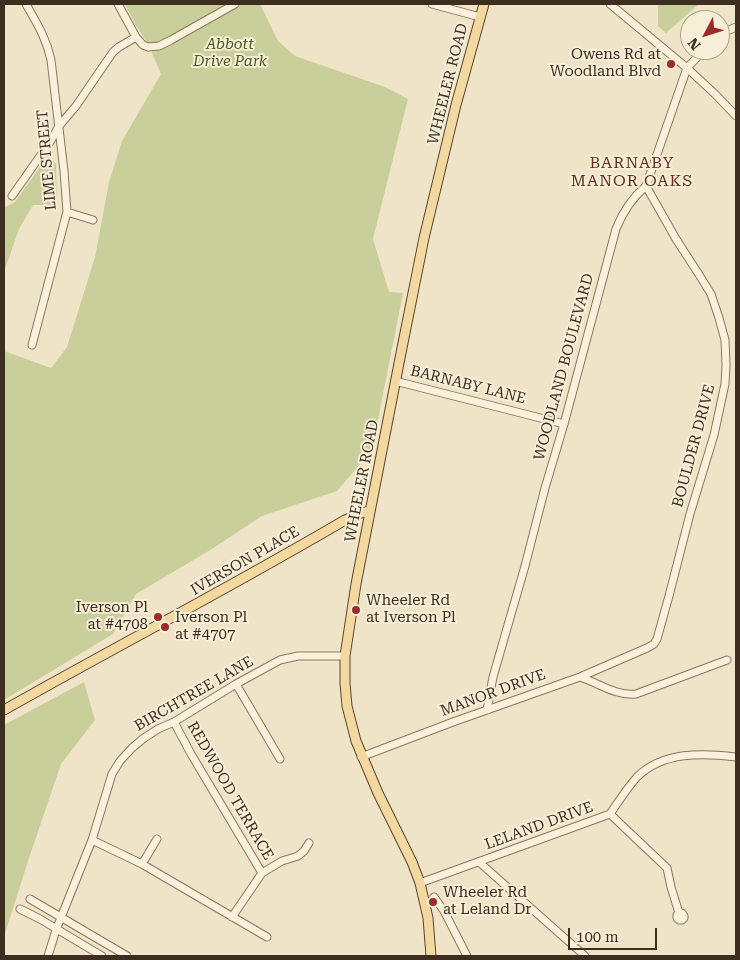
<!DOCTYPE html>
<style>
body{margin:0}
#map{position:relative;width:740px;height:960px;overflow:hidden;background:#f0e4c8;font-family:"Roboto Serif",serif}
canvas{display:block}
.frame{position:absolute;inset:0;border:5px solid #3d2e20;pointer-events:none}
.north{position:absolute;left:680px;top:10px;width:50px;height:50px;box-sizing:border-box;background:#f7eed8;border:1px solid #ada18e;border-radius:50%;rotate:230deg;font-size:14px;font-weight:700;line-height:20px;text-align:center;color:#3d2e20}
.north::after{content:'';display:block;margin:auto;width:18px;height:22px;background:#9e2a2b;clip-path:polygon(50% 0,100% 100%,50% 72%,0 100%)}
.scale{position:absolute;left:568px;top:928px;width:89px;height:22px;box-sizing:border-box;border:2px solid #3d2e20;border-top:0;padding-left:6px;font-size:15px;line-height:18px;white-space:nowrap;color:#3d2e20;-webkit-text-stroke:4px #f7eed8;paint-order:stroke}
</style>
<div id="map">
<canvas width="740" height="960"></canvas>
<div class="frame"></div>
<div class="north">N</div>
<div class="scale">100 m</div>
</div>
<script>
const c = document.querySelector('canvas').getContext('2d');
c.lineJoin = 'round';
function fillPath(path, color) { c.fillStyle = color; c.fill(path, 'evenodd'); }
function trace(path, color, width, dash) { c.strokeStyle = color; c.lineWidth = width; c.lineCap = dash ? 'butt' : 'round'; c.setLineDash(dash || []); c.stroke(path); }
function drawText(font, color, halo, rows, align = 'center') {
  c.font = font + ' "Roboto Serif",serif'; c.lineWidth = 4; c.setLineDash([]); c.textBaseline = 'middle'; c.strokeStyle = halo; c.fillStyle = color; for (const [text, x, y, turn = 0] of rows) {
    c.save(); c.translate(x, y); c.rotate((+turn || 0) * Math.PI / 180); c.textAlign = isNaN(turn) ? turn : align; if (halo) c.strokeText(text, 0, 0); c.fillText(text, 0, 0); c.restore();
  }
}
fillPath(new Path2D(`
 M125 4H260L278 41 295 56 385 87 408 99 373 239 389 292 403 293 372 450 337 491 262 516 212 549 136 594 113 634 4 700V351L51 368 67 347 95 257 109 182 122 141 161 74 147 42 135 24Z
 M658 4H699L666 33 658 26Z
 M49 154 56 164 57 205H33L19 229 4 272V206L5 207 15 202Z
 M84 682 95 720 61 764 28 861 4 937V725Z`), '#c9cf9b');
const minor = new Path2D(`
 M26 4C37 24 46 37 51 60L64 171 67 212 32 345
 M118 4 136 37 143 45 148 47 159 46 171 40 235 4
 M432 4 480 17
 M610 4 687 68 715 94 736 116
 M720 35 727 31 736 27
 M12 196 50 142 59 126 76 106 113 52 119 47 136 37
 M67 212 93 220
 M395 381 564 424
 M580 677C599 683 615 696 636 694L727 660
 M236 684 280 759
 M487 710 493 677 525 566 545 488 564 424 616 229C623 211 632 198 646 186L687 68 704 50
 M174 722 191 754 262 873
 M361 757 453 722 580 677 647 648 654 644 657 639 669 596 690 514 714 435 725 384 726 365 725 340 719 318 711 294 698 273 676 239 646 186
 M610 814 667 868 671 887 679 913 677 915V918L679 920H682L684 918V916L682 913H679
 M92 840 142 864 267 937
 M479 862 585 956
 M142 864 157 839
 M420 883 610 814C619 801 627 788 637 777 663 751 703 753 736 757
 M434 897 444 911 467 956
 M30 899 127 956
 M20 909 40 919 102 956
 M232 917 262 873 282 861 298 856 304 851 309 843
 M48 956 56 930 92 840 112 774 120 761 132 748 144 738 158 729 174 722 236 684 280 660 298 656H345`);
const major = new Path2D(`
 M4 710C117 646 233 586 345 520L361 513 370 511
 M431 956 428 918 420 883 412 862 378 793 356 741 347 706 345 683V656L356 584 401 353 424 238 456 105 484 4`);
trace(minor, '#8d765c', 9);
trace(major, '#5b4430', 11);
trace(minor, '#faf1dc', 7);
trace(major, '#f3d9a0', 9);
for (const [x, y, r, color] of [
 [671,64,5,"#9e2a2b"],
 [356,610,5,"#9e2a2b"],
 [158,617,5,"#9e2a2b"],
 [165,627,5,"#9e2a2b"],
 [433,902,5,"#9e2a2b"]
]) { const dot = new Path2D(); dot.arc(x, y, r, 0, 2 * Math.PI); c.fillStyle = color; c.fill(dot); trace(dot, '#f7eed8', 2); }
drawText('italic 15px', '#4d5a26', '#f7eed8', [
 ["Abbott",230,45],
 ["Drive Park",230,62]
]);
drawText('15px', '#3d2e20', '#f7eed8', [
 ["Owens Rd at",661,55,"right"],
 ["Woodland Blvd",661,72,"right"],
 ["Wheeler Rd",366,601],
 ["at Iverson Pl",366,618],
 ["Iverson Pl",148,608,"right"],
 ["at #4708",148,625,"right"],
 ["Iverson Pl",175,618],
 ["at #4707",175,635],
 ["Wheeler Rd",443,893],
 ["at Leland Dr",443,910]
], 'left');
drawText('15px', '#3d2e20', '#f7eed8', [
 ["WHEELER ROAD",448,84,-76],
 ["LIME STREET",47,160,-95],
 ["WOODLAND BOULEVARD",564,367,-75],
 ["BARNABY LANE",468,385,14],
 ["BOULDER DRIVE",694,446,-75],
 ["WHEELER ROAD",362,481,-79],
 ["IVERSON PLACE",245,561,-30],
 ["MANOR DRIVE",493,693,-20],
 ["BIRCHTREE LANE",194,694,-30],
 ["REDWOOD TERRACE",230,791,60],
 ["LELAND DRIVE",539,826,-20]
]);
c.letterSpacing = '1px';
drawText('16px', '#6b2e1e', '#f7eed8', [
 ["BARNABY",632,163],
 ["MANOR OAKS",632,181]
]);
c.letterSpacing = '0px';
</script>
